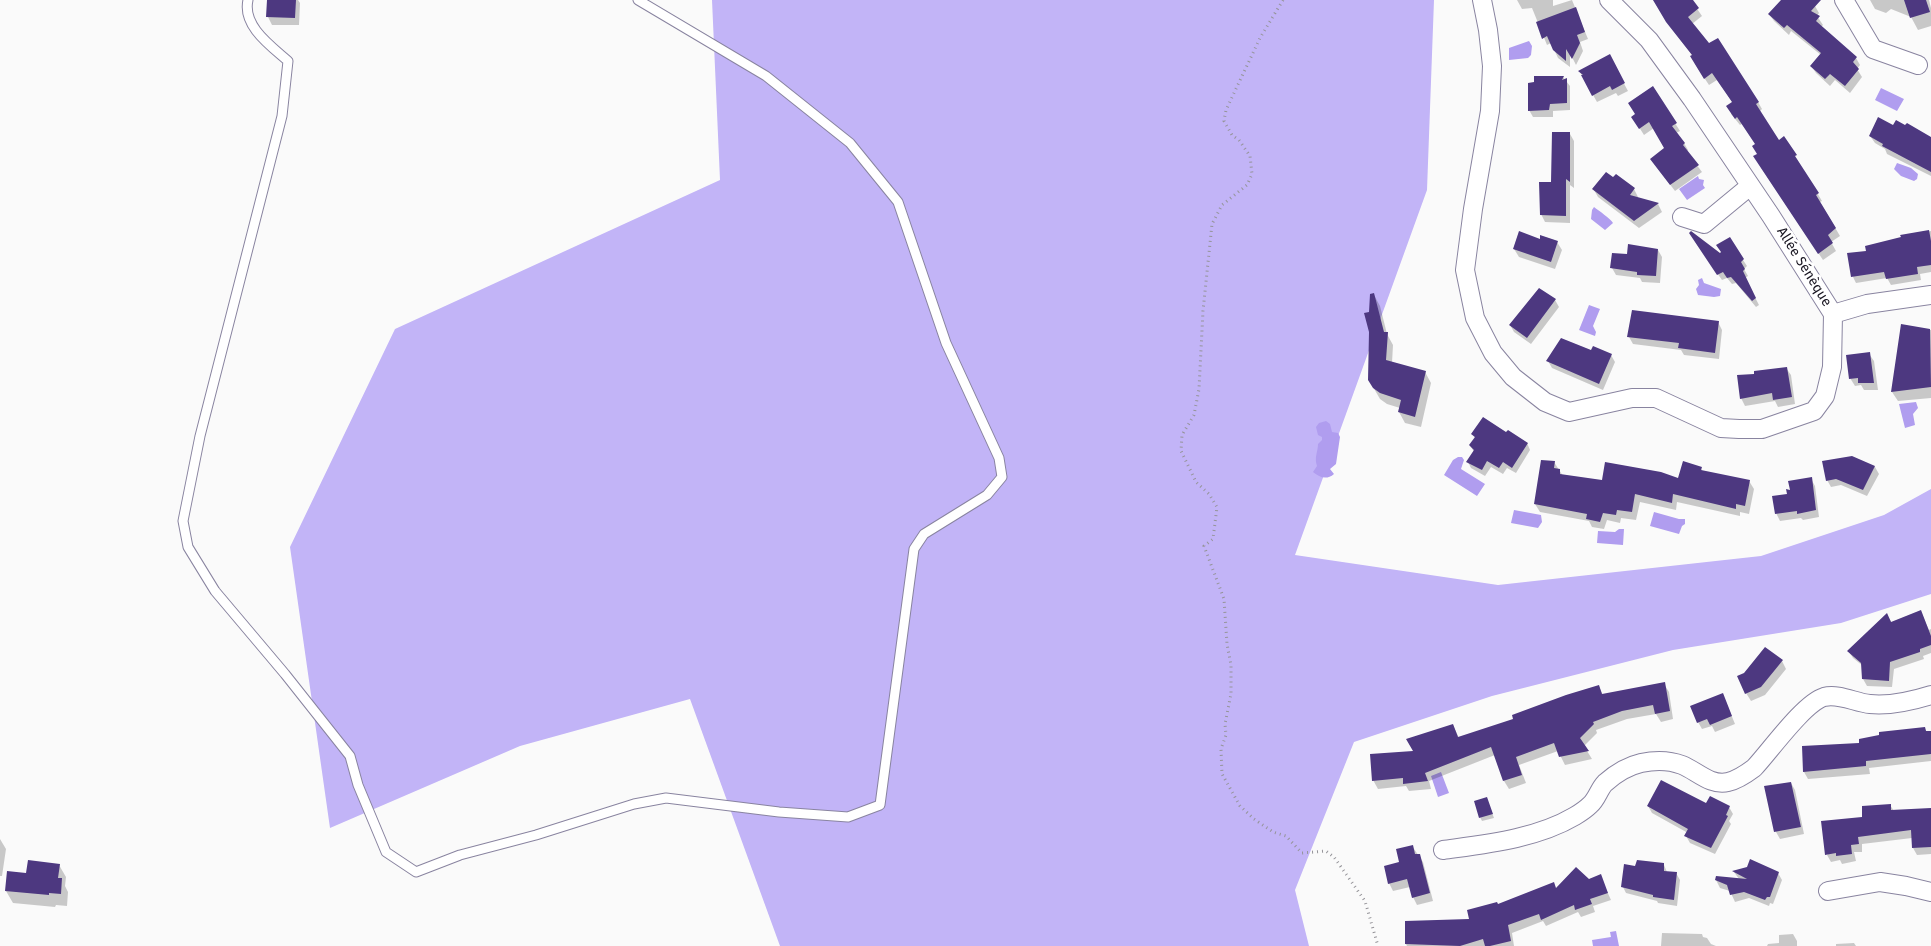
<!DOCTYPE html>
<meta charset="utf-8">
<style>
body{margin:0}
canvas{display:block;background:#fafafa}
</style>
<canvas width="1931" height="946"></canvas>
<script>
const c = document.querySelector('canvas').getContext('2d');
c.lineJoin = 'round';
function fillPath(path, color) { c.fillStyle = color; c.fill(path, 'evenodd'); }
function trace(path, color, width, dash) { c.strokeStyle = color; c.lineWidth = width; c.lineCap = dash ? 'butt' : 'round'; c.setLineDash(dash || []); c.stroke(path); }
function drawText(font, color, halo, rows, align = 'center') {
  c.font = font + ' "Fira Sans",sans-serif'; c.lineWidth = 5; c.setLineDash([]); c.textBaseline = 'middle'; c.strokeStyle = halo; c.fillStyle = color; for (const [text, x, y, turn = 0] of rows) {
    c.save(); c.translate(x, y); c.rotate((+turn || 0) * Math.PI / 180); c.textAlign = isNaN(turn) ? turn : align; if (halo) c.strokeText(text, 0, 0); c.fillText(text, 0, 0); c.restore();
  }
}
fillPath(new Path2D(`
 M712 0H1434L1427 190 1295 555 1498 585 1761 556 1884 515 1931 489V594L1841 623 1673 650 1492 696 1354 742 1295 890 1309 946H780L690 699 520 746 330 828 290 547 395 329 720 180Z`), '#c2b4f7');
fillPath(new Path2D(`
 M1529 41 1532 46 1531 55 1528 58 1509 60V48Z
 M1881 88 1904 99 1897 111 1875 100Z
 M1897 163 1911 168 1918 174 1917 179 1914 181 1901 176 1894 169Z
 M1698 176 1699 179 1704 180 1703 185 1705 188 1687 200 1679 189Z
 M1594 207C1598 210 1611 219 1613 223L1605 230 1591 219 1592 210Z
 M1702 278 1704 283 1721 289 1720 296 1714 297 1698 295 1696 289 1699 285 1698 280Z
 M1589 305 1600 309 1593 326 1596 332 1595 336 1579 330Z
 M1916 402 1918 408 1913 414 1915 425 1905 428 1899 404Z
 M1326 421 1330 424 1332 432 1338 433 1340 437 1336 464 1330 469 1334 474C1327 480 1320 478 1313 472L1317 466C1314 457 1318 452 1318 444L1322 440V437L1318 435 1316 427 1319 423Z
 M1458 457H1462L1464 460 1461 469 1485 484 1477 496 1444 475 1453 460Z
 M1514 510 1541 515 1542 522 1538 528 1511 523Z
 M1654 512 1679 519H1685V524L1682 526 1679 534 1650 526Z
 M1619 529H1624L1623 545 1597 543 1598 531 1615 532Z
 M1441 772 1449 793 1438 797 1431 776Z
 M1616 931 1619 946H1593L1592 940 1611 937 1610 932Z`), '#b09def');
fillPath(new Path2D(`
 M268 0H298L300 3 299 25H272L268 17Z
 M1517 0H1553V6L1572 0 1588 39 1580 42 1583 51 1576 65 1570 53V67L1558 58 1551 43 1547 45 1532 8 1522 9Z
 M1653 0H1691L1702 16 1692 24 1709 45 1717 39 1758 102 1762 109 1759 112 1779 141 1784 138 1822 201 1820 202 1840 236 1831 242 1836 251 1823 260 1758 163 1759 154 1756 145 1742 124 1740 125 1731 114 1733 103 1717 80 1709 85 1695 64 1693 56 1672 29Z
 M1782 0H1808L1815 6 1819 13 1817 16 1823 25 1821 27 1856 58 1860 65 1857 69 1862 77 1850 93 1835 80 1830 86 1816 73 1811 66 1821 55 1791 31 1789 35 1774 21 1769 14Z
 M1870 0H1929L1931 8V26L1918 30 1911 17 1891 9 1886 13 1875 9Z
 M1609 56 1628 91 1618 96 1616 93 1597 102 1580 72Z
 M1563 77 1570 86V110L1553 111V117H1533L1529 110Z
 M1653 88 1680 131 1676 133 1684 143 1688 150 1687 152 1702 172 1675 191 1656 166 1666 149 1654 128 1644 135 1637 124Z
 M1894 127 1931 138V176L1887 154 1885 149 1875 143 1870 136Z
 M1570 134 1574 141V188L1570 185V223L1545 222 1541 214Z
 M1634 189 1638 197 1637 198 1658 204 1662 212 1639 228 1598 197 1594 190Z
 M1931 231V272L1920 274 1921 280 1891 285 1887 278 1856 283 1853 277 1868 252 1902 238V236Z
 M1729 239 1747 266 1744 269 1748 276 1745 278 1759 305 1756 307 1736 283 1732 284 1727 278 1722 280 1694 240 1720 255Z
 M1541 240 1557 242 1562 250 1555 269 1519 257 1514 249Z
 M1658 250 1662 257 1660 283 1642 282 1640 278 1616 275 1612 268 1629 255Z
 M1374 295 1380 306 1387 334 1393 345 1392 363 1425 372 1431 383 1421 427 1405 423 1399 412 1400 408 1387 404 1380 399 1369 380 1371 312Z
 M1555 300 1559 307 1531 344 1514 332 1510 325Z
 M1718 322 1722 330 1719 359 1684 355 1681 350 1633 344 1629 337Z
 M1902 326 1931 330V398L1898 401 1892 392Z
 M1591 352 1611 355 1615 362 1603 390 1552 368 1548 361Z
 M1869 354 1874 361 1878 390H1864L1861 385 1855 386 1850 378Z
 M1786 368 1791 375 1795 404 1778 407 1775 401 1745 406 1741 398 1756 375Z
 M1472 434H1507L1527 443 1530 450 1516 473 1507 468 1503 474 1491 467 1485 476 1471 468 1468 462 1474 452 1470 445 1475 438Z
 M1852 457 1875 467 1879 474 1867 496 1841 485 1831 487 1827 480Z
 M1554 462 1563 476 1603 482 1679 480 1701 468 1703 472 1749 481 1754 489 1749 514 1740 512V516L1677 502 1676 510 1640 502 1636 520 1621 518 1620 523 1607 520 1604 529 1592 527 1589 521 1540 512 1535 504Z
 M1811 479 1815 486 1819 517 1803 520 1801 518 1780 521 1776 513 1788 495Z
 M1921 612 1929 630 1931 629V653L1923 656 1924 659 1894 669 1892 687 1867 686 1863 679V666L1853 658 1849 652 1887 615 1892 623Z
 M1782 661 1786 669 1765 695 1751 701 1746 693Z
 M1664 684 1669 692 1673 719 1661 722 1656 714 1627 719 1596 730 1597 733 1584 746 1592 759 1565 765 1558 751 1519 765 1526 783 1509 789 1504 781 1495 755 1429 781 1431 789 1409 791 1406 786 1378 789 1373 780 1453 725 1459 738 1515 720 1599 687 1603 695Z
 M1726 702 1735 724 1715 732 1712 726 1702 729 1698 722Z
 M1924 728 1927 732H1931V761L1869 768 1870 774 1808 779 1804 772 1803 747 1860 744Z
 M1791 783 1795 790 1804 834 1780 839 1776 832 1766 787Z
 M1488 802 1494 818 1482 821 1480 817Z
 M1707 804 1729 807 1733 814 1729 821 1731 824 1715 854 1690 843 1686 836 1688 833 1652 813 1648 806Z
 M1890 805 1894 811 1931 809V854L1917 855 1913 848 1912 838 1862 844V852H1854L1856 861 1842 864 1840 860 1831 862 1827 855 1864 818Z
 M0 839 6 849 2 876H0Z
 M1412 846 1423 862 1433 901 1417 905 1413 897 1410 887 1393 891 1389 883Z
 M59 865 66 877 65 886 68 892 67 906 56 905 55 907 13 903 6 891 28 874Z
 M1664 865 1667 872 1676 873 1680 880 1677 906 1658 903 1657 901 1626 893 1623 887 1636 867Z
 M1734 872 1778 873 1782 880 1773 904 1770 903 1769 906 1749 898 1735 902 1730 891 1720 888 1716 880 1739 879Z
 M1600 876 1611 900 1593 906 1595 912 1581 917 1578 912 1546 926 1543 921 1512 933 1514 946H1407L1406 944 1470 921 1498 905Z
 M1662 933 1702 934 1703 937 1707 938 1711 944 1716 946H1661Z
 M1793 934 1797 941V946H1767L1768 944 1779 943V935Z
 M1854 943 1856 946H1836V944Z`), '#0003');
fillPath(new Path2D(`
 M267 0H296L295 18 266 17Z
 M1653 0H1693L1699 8 1688 17 1709 43 1718 38 1759 102 1756 104 1779 140 1784 136 1797 155 1795 156 1819 193 1816 195 1836 228 1828 235 1833 243 1818 254 1753 156 1757 154 1752 146 1755 144 1737 117 1735 119 1726 106 1732 102 1712 73 1704 79 1690 56 1692 55 1666 22Z
 M1781 0H1821L1811 11 1820 16 1816 21 1857 57 1853 62 1859 69 1845 86 1830 74 1825 79 1810 66 1821 53 1787 25 1784 28 1768 14Z
 M1904 0H1926L1930 12 1910 18Z
 M1576 7 1585 32 1577 35 1580 43 1572 59 1566 49V61L1553 50 1547 36 1542 39 1536 22Z
 M1610 54 1625 83 1612 90 1610 86 1592 96 1581 75H1583L1578 71Z
 M1534 76H1564L1562 80 1567 78V103L1550 104 1549 110 1528 111V83L1534 82Z
 M1653 86 1677 123 1672 126 1685 143 1683 145 1699 165 1670 185 1650 159 1664 148 1649 122 1639 129 1631 117 1635 114 1628 103Z
 M1878 117 1893 125 1896 120 1905 125 1907 123 1931 137V172L1882 146 1883 144 1869 136Z
 M1552 132H1570V182L1566 179V216L1540 215 1539 182H1551Z
 M1606 172 1613 177 1616 174 1635 188 1630 195 1659 203 1634 221 1592 189Z
 M1929 230 1931 241V265L1917 267 1918 274 1886 279 1884 272 1851 277 1847 253 1866 251 1865 246 1901 237 1900 235Z
 M1519 231 1540 239V235L1558 241 1551 262 1513 249Z
 M1691 231 1720 253 1721 252 1716 245 1730 237 1744 259 1741 262 1745 269 1743 271 1756 298 1752 301 1731 277 1727 278 1723 272 1717 275 1689 233Z
 M1628 244 1658 249 1656 276 1637 275V272L1610 268 1612 253 1627 254Z
 M1539 288 1556 299 1527 338 1509 325Z
 M1374 293 1384 332H1388L1386 360 1426 371 1415 417 1398 412 1401 400 1380 393 1373 388 1368 380 1369 332 1364 313 1369 312 1370 294Z
 M1632 310 1719 321 1715 353 1678 348 1679 343 1627 337Z
 M1901 324 1930 329 1931 387 1891 392Z
 M1561 338 1591 350 1593 346 1612 354 1599 384 1546 361Z
 M1870 352 1874 383H1858V378L1849 379 1846 355Z
 M1787 367 1792 397 1773 400 1772 393 1740 399 1737 375 1754 374V371Z
 M1483 417 1506 432 1508 430 1528 443 1512 468 1503 462 1499 468 1487 461 1482 470 1466 462 1474 450 1469 445 1475 437 1471 434Z
 M1852 456 1875 466 1863 490 1836 479 1826 481 1822 461Z
 M1541 460 1555 461 1554 468 1560 469V474L1602 480 1605 462 1661 472 1678 478 1683 461 1702 467 1701 470 1750 480 1745 506 1736 504V509L1673 494 1672 503 1635 494 1632 512 1617 510 1616 515 1603 513 1600 522 1586 519 1587 514 1534 504Z
 M1812 477 1816 510 1797 514V511L1775 514 1772 496 1787 494 1786 489 1790 490 1788 481Z
 M1921 610 1931 636V645L1920 649V652L1890 662 1889 681 1862 679 1861 663 1847 651 1887 613 1891 622Z
 M1765 647 1783 660 1761 687 1745 694 1737 676 1744 673Z
 M1665 682 1670 711 1655 714 1653 705 1622 711 1593 722 1594 724 1580 738 1589 751 1559 757 1554 743 1516 757 1522 775 1503 781 1491 747 1425 773 1428 781 1403 784V778L1372 781 1370 754 1413 751 1406 739 1453 724 1458 737 1513 719 1512 715 1566 695 1599 685 1602 694Z
 M1723 693 1732 716 1710 725 1707 719 1697 723 1690 706Z
 M1925 727 1926 731H1931V754L1866 761V766L1803 772 1802 746 1859 743V739L1879 735V732Z
 M1661 780 1706 803 1710 796 1730 806 1726 815 1728 816 1711 848 1684 836 1688 829 1647 806Z
 M1791 782 1801 827 1774 832 1764 786Z
 M1487 797 1493 814 1479 818 1474 801Z
 M1891 804V810L1931 808V847L1912 848 1911 830 1858 837 1859 844 1851 845 1852 854 1836 856V853L1825 855 1821 821 1862 817V806Z
 M1413 845 1415 854H1420L1430 893 1412 898 1407 879 1388 884 1384 866 1399 862 1396 849Z
 M1750 859 1779 872 1770 897H1767L1765 900 1744 892 1730 895 1727 885 1715 880 1716 876 1747 879 1732 871 1747 867Z
 M28 860 60 864 58 878H62L61 894 49 893V895L5 891 7 871 26 873Z
 M1637 860 1664 863V871L1677 872 1674 900 1653 897V895L1621 887 1624 864 1635 866Z
 M1576 867 1589 879 1601 874 1608 893 1590 899 1592 904 1575 910 1574 905 1541 920 1539 914 1508 925 1511 941 1490 946H1485L1483 939 1460 946 1405 944V921L1469 919 1467 910 1497 902 1498 904 1554 882 1556 888Z`), '#4d3880');
const lane = new Path2D(`
 M248 0C242 26 271 46 288 61L282 116 200 436 183 521 188 547 215 591 285 674 350 756 358 785 386 852 416 872 460 855 536 835 634 804 666 798 779 812 848 817 880 805 914 549 924 534 987 495 1002 477 999 458 946 343 898 202 850 143 766 76 638 0`);
const street = new Path2D(`
 M1482 0 1488 30 1492 66 1490 111 1473 209 1465 270 1475 318 1493 353 1513 377 1545 402 1569 412 1632 398H1656L1721 428 1739 429H1762L1814 411 1825 396 1832 367 1833 314 1771 216 1692 99 1649 40 1609 0
 M1844 0 1873 49 1918 65
 M1682 217 1704 224 1750 186
 M1833 314 1867 304 1931 295
 M1443 850C1486 844 1536 839 1575 816 1580 813 1586 809 1590 805 1597 799 1599 789 1605 783 1615 774 1628 766 1641 763 1655 760 1669 760 1682 765 1697 771 1710 786 1728 782 1737 780 1746 774 1754 768 1770 751 1804 703 1824 697 1839 693 1856 703 1870 704 1891 706 1912 701 1931 695
 M1828 891 1880 882 1906 886 1931 892`);
trace(lane, '#8984a0', 11);
trace(street, '#8984a0', 20);
trace(new Path2D(`
 M1283 0 1260 38 1226 110 1224 121 1232 135 1239 140 1250 156 1252 174 1247 185 1222 205 1212 224 1203 311 1199 389 1194 415 1182 435 1181 451 1196 482 1209 494 1217 507 1213 539 1204 546 1224 599 1227 644 1231 665V694L1225 724 1226 735 1221 749 1222 774 1240 806 1254 819 1273 832 1286 836 1302 853 1326 851 1334 857 1365 901 1378 946`), '#959499', 3, [1, 4]);
trace(lane, '#fff', 9);
trace(street, '#fff', 18);
drawText('14px', '#17141f', '#fff', [
 ["Allée Sénèque",1804,267,58]
]);
</script>
